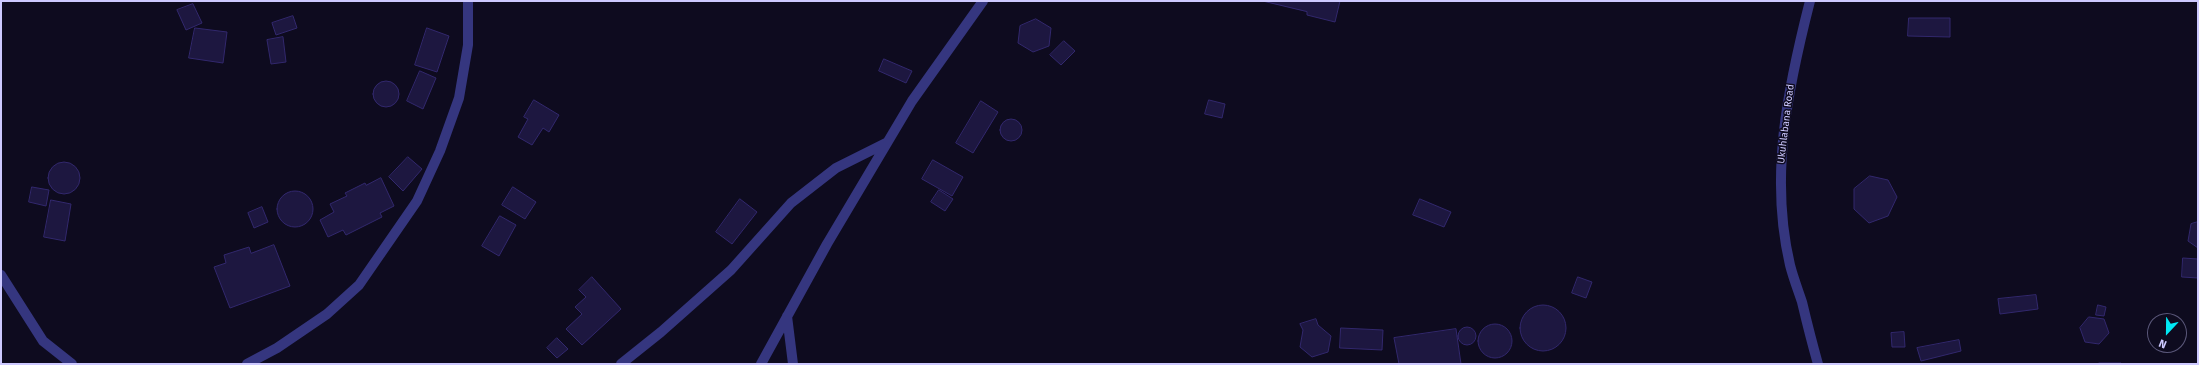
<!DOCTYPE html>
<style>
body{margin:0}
#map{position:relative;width:2199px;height:365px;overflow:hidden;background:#0e0b1f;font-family:"Fira Sans",sans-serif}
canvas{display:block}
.frame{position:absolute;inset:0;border:2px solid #cdc9ff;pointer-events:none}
.north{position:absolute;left:2147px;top:313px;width:40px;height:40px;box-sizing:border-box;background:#0e0b1f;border:1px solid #5a5779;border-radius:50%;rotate:202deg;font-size:11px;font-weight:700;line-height:16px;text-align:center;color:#cdc9ff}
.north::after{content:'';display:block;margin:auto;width:14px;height:18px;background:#00e8f4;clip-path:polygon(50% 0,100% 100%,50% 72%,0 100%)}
</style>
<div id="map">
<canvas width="2199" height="365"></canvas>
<div class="frame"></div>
<div class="north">N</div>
</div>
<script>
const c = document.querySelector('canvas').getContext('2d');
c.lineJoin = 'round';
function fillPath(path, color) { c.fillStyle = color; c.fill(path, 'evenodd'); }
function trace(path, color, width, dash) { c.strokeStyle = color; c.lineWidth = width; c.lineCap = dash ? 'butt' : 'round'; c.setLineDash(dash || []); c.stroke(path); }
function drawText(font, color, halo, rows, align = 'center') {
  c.font = font + ' "Fira Sans",sans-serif'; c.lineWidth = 3; c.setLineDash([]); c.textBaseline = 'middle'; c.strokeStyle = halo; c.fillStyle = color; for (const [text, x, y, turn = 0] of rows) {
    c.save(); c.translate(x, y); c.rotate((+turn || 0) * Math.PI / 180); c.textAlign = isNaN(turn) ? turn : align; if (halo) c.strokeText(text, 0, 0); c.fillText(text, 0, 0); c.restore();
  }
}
const building = new Path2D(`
 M1263 1H1340L1335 22 1307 15V12Z
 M193 4 202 23 186 30 177 10Z
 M293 16 297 28 276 35 272 23Z
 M1909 18H1950V37L1908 36Z
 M1036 19 1051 28 1049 46 1033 52 1018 43 1020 26Z
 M195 28 227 32 223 63 189 58Z
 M427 28 449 36 437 72 415 65Z
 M283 37 286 62 271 64 267 40Z
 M1064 41 1075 51 1061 65 1050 55Z
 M884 59 912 71 906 83 879 71Z
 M420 71 436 78 423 109 407 101Z
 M373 94a13 13 0 1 1 26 0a13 13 0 1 1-26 0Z
 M534 100 559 115 549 132 543 128 532 145 518 137 528 119 524 117Z
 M1209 100 1225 104 1222 118 1205 114Z
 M981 101 998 112 973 153 956 143Z
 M1000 130a11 11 0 1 1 22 0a11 11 0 1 1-22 0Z
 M408 157 422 169 403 191 389 177Z
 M933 160 963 177 952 196 922 179Z
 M48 178a16 16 0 1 1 32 0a16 16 0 1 1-32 0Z
 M1870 176 1888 180 1897 197 1888 216 1869 223 1854 209V189Z
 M381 178 394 206 380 213 382 217 346 235 343 230 328 237 320 220 334 212 330 204 347 196 345 193 365 183 366 185Z
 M32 187 49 190 46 206 29 202Z
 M513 187 536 202 525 219 502 205Z
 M939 190 953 199 945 211 931 202Z
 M277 209a18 18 0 1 1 36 0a18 18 0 1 1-36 0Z
 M740 199 757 212 732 244 716 232Z
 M1420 199 1451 212 1444 227 1413 215Z
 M51 200 71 204 65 241 44 237Z
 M262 207 268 222 254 228 248 213Z
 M500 216 516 225 499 256 482 246Z
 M2198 222V248L2188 241 2191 224Z
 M274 245 290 286 230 308 214 267 226 263 224 255 249 247 251 253Z
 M2183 258 2198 259V278L2182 277Z
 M592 277 621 309 582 345 566 329 582 314 575 307 586 297 579 290Z
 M1578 277 1592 282 1586 298 1572 293Z
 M2036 295 2038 309 2000 314 1998 299Z
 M1520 328a23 23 0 1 1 46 0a23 23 0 1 1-46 0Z
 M2098 305 2106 307 2104 316 2096 315Z
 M2089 317 2104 319 2109 333 2099 344 2085 342 2080 328Z
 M1316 319 1318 325 1331 336 1328 352 1312 357 1300 347 1303 330 1300 324Z
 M1478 341a17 17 0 1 1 34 0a17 17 0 1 1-34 0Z
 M1458 336a9 9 0 1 1 18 0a9 9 0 1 1-18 0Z
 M1341 328 1383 330 1382 350 1340 348Z
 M1456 329 1461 364H1399L1394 338Z
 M1904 332 1905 347H1892L1891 333Z
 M557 338 568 349 557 358 547 348Z
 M1959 340 1961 351 1921 361 1917 348Z
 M2099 363H2121V364H2099Z`);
fillPath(building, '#1d1740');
trace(building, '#32286d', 1);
trace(new Path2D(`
 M1810 1C1788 87 1769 176 1790 265 1793 277 1798 290 1802 302 1807 323 1812 343 1818 364
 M1 275 43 341 72 364
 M787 316 793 364
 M247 364 277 348 327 314 359 285 417 201 440 151 459 98 468 45V1
 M621 364 661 332 731 270 791 203 836 168 886 143
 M761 364 827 244 912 101 983 1`), '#35367f', 10);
drawText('10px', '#cdc9ff', '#0e0b1f', [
 ["Ukuhlabana Road",1786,124,-83]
]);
</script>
